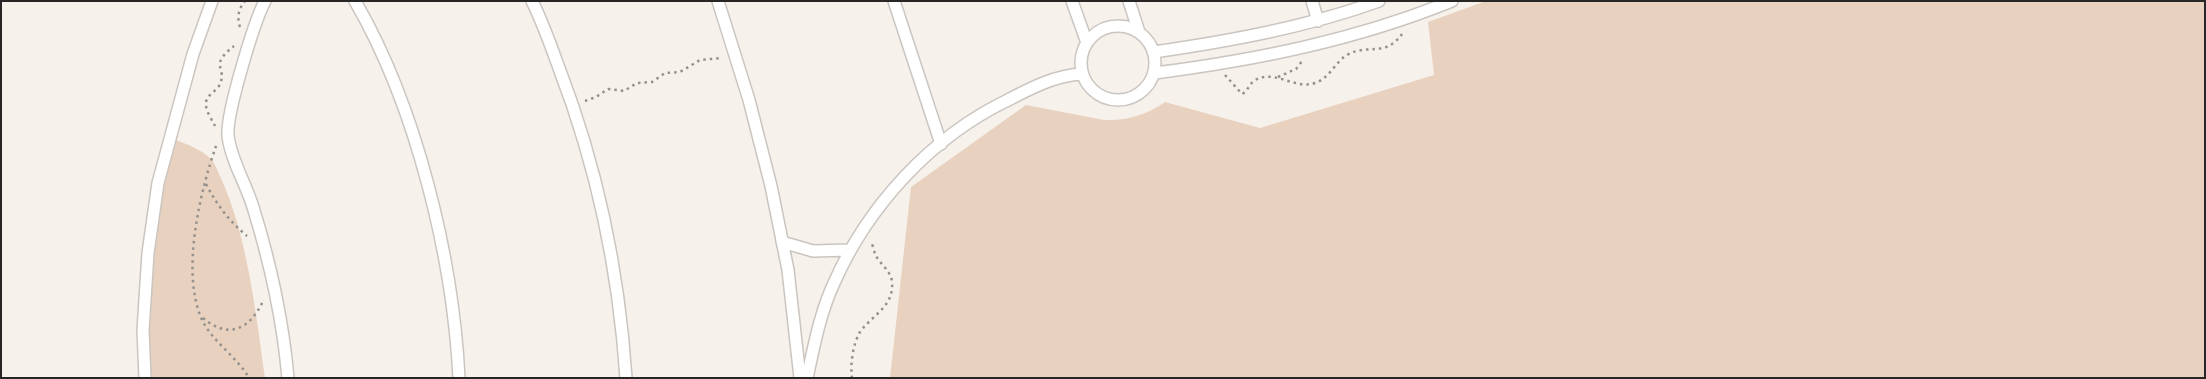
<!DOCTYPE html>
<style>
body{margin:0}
#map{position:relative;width:2206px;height:379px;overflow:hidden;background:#f7f1ec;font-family:Jost,sans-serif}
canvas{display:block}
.frame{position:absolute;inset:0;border:2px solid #282624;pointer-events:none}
</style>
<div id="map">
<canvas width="2206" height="379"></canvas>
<div class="frame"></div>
</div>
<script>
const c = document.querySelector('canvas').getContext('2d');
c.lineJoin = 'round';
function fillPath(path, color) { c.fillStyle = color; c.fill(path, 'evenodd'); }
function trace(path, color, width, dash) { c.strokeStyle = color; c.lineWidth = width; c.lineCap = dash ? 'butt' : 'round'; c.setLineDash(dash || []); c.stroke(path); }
fillPath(new Path2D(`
 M1486 1H2205V378H890L911 187 1026 105 1104 120C1127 121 1146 115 1165 102L1260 128 1434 75 1428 22Z
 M173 139C186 144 199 148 210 158 214 162 217 169 219 174 247 232 256 314 265 378H150C145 298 157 217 173 139Z`), '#e8d2bf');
const street = new Path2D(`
 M265 1C254 22 226 114 228 136 231 160 246 184 253 207 270 262 283 321 288 378
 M355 1C416 106 453 257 459 378
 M532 1C543 23 551 46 559 68 597 167 619 272 626 378
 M718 1 749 100 771 186 788 270 800 378
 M894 1 941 144
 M1072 1 1087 43
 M1129 1 1139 32
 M1312 1 1318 21
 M1081 63a37 37 0 1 1 74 0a37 37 0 1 1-74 0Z
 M1154 52C1230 41 1307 27 1379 1
 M1155 73C1256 60 1356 40 1452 1
 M782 242 813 251 849 250
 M145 378 143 330 148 253 158 183 193 54 212 1
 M807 378C814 346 820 313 834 283 868 206 931 137 1008 100 1031 88 1056 75 1082 74`);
trace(street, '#cbc5c0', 14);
trace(new Path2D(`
 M240 27C237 18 238 9 245 1
 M1225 75 1242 94C1248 91 1249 84 1255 80 1275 69 1295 90 1315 83 1330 78 1335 62 1347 55 1368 43 1385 58 1402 34
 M1278 77 1296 69 1303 60
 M585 101 596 97 608 89 624 91 637 83 652 82 665 73 680 72 700 60 722 58
 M215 126C212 120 206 111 206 105 205 96 215 92 219 86 229 67 207 67 234 46
 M216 146C200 192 182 268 200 315 209 340 236 355 249 378
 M206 184C217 205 229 221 247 236
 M203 318C229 340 250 329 263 301
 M852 378C850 364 853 344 860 332 873 314 894 307 892 282 891 271 881 265 876 256 874 252 873 246 871 241`), '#95918d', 2.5, [2.5, 4]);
trace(street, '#fff', 11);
</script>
